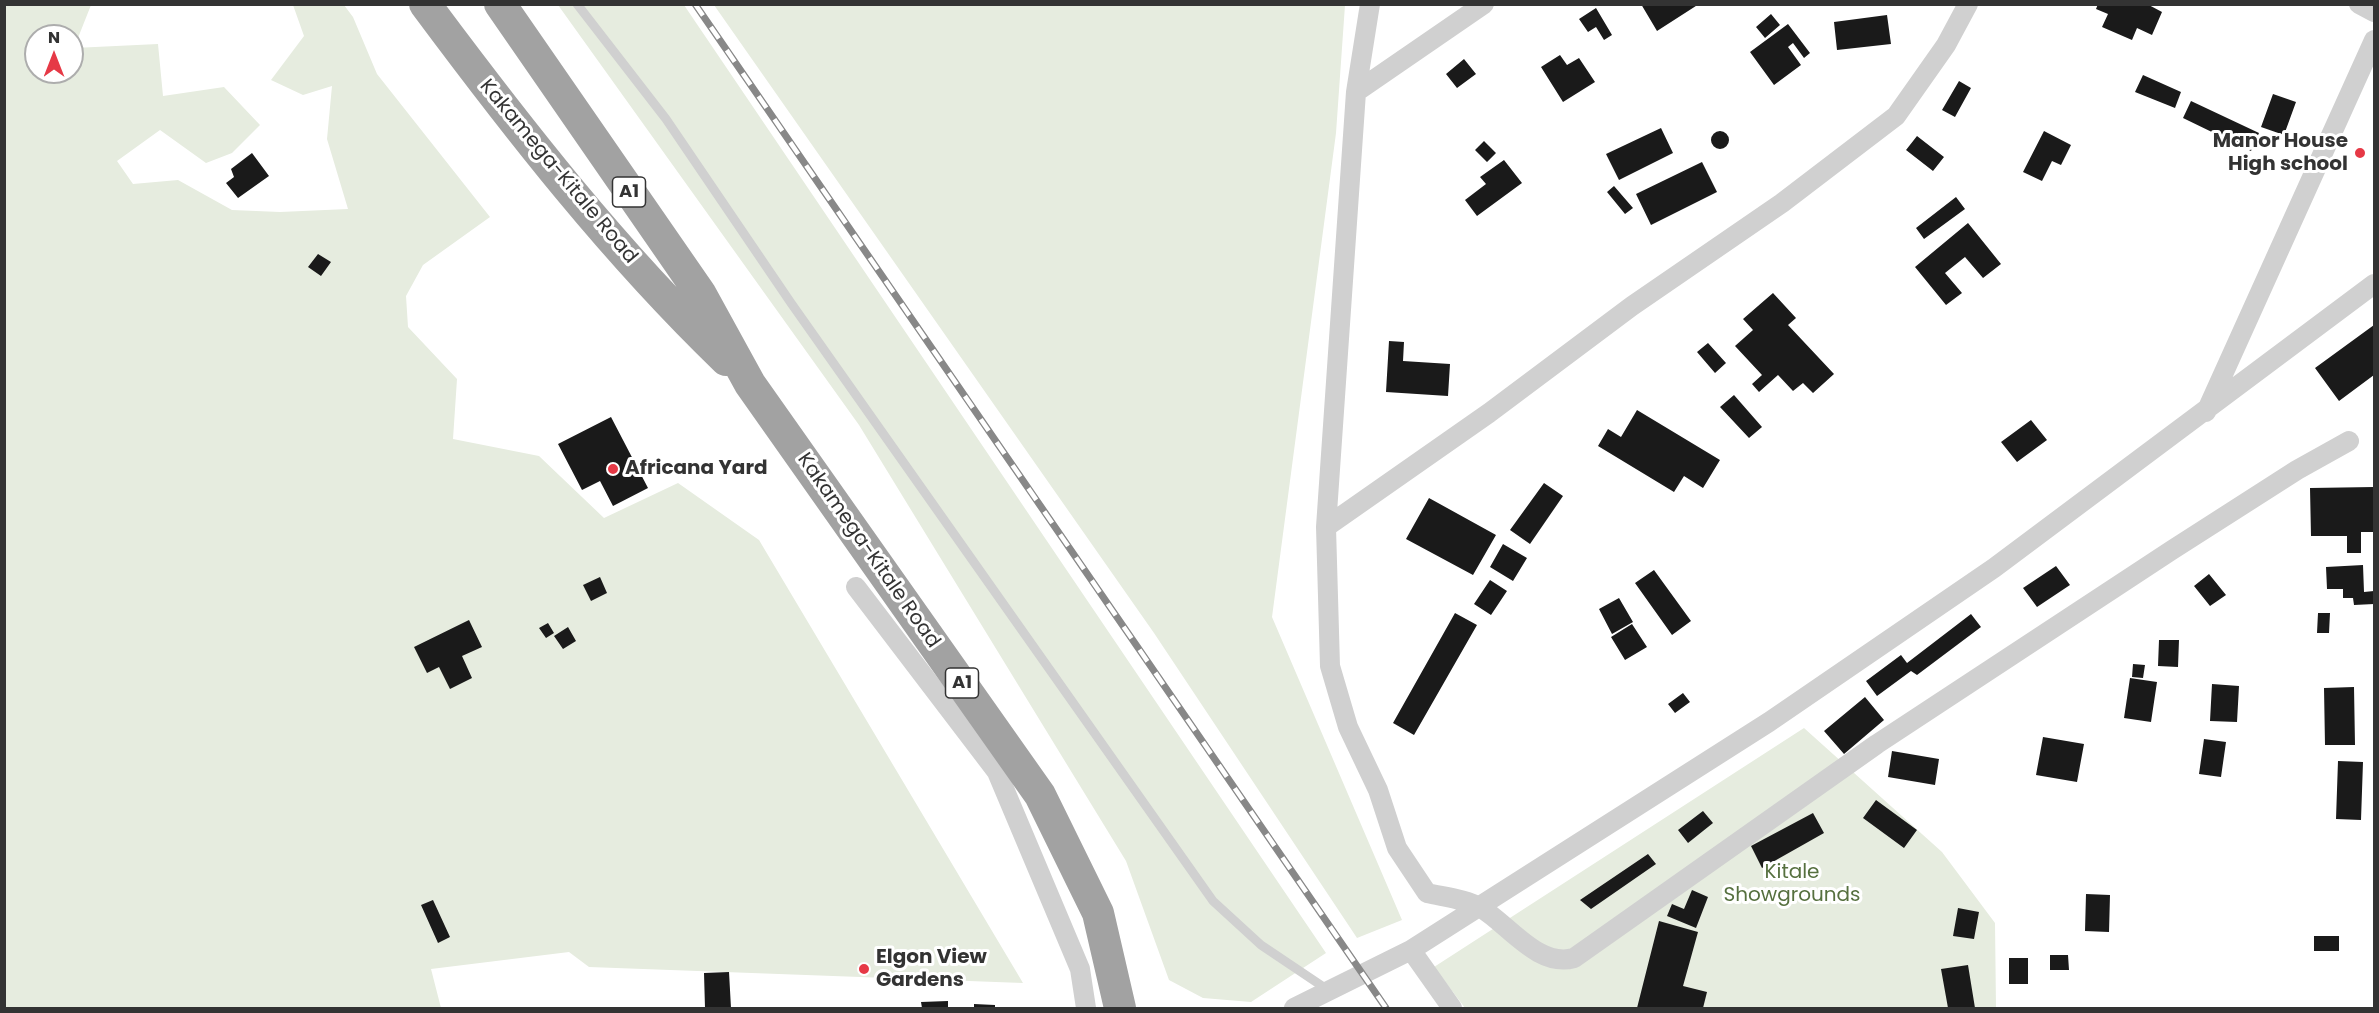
<!DOCTYPE html>
<style>
body{margin:0}
#map{position:relative;width:2379px;height:1013px;overflow:hidden;background:#fff;font-family:Poppins,sans-serif}
canvas{display:block}
.frame{position:absolute;inset:0;border:6px solid #333;pointer-events:none}
.north{position:absolute;left:24px;top:24px;width:60px;height:60px;box-sizing:border-box;background:#fff;border:2px solid #adadad;border-radius:50%;rotate:0deg;font-size:16px;font-weight:700;line-height:24px;text-align:center;color:#333}
.north::after{content:'';display:block;margin:auto;width:21px;height:27px;background:#e63946;clip-path:polygon(50% 0,100% 100%,50% 72%,0 100%)}
</style>
<div id="map">
<canvas width="2379" height="1013"></canvas>
<div class="frame"></div>
<div class="north">N</div>
</div>
<script>
const c = document.querySelector('canvas').getContext('2d');
c.lineJoin = 'round';
function fillPath(path, color) { c.fillStyle = color; c.fill(path, 'evenodd'); }
function trace(path, color, width, dash) { c.strokeStyle = color; c.lineWidth = width; c.lineCap = dash ? 'butt' : 'round'; c.setLineDash(dash || []); c.stroke(path); }
function drawText(font, color, halo, rows, align = 'center') {
  c.font = font + ' Poppins,sans-serif'; c.lineWidth = 6; c.setLineDash([]); c.textBaseline = 'middle'; c.strokeStyle = halo; c.fillStyle = color; for (const [text, x, y, turn = 0] of rows) {
    c.save(); c.translate(x, y); c.rotate((+turn || 0) * Math.PI / 180); c.textAlign = isNaN(turn) ? turn : align; if (halo) c.strokeText(text, 0, 0); c.fillText(text, 0, 0); c.restore();
  }
}
fillPath(new Path2D(`
 M5 5H91L74 48 158 44 163 96 224 87 260 125 232 153 206 163 160 130 117 161 133 184 178 180 232 210 280 212 348 209 327 139 332 86 303 95 271 80 304 36 293 5H344L353 17 377 74 490 217 423 265 406 296 408 327 457 379 453 439 539 456 604 518 678 483 759 540 1023 983 589 967 569 952 431 969 441 1008H5ZM36 36H72V72H36Z
 M558 5H684L1326 953 1251 1002 1203 998 1169 980 1126 861 859 425Z
 M714 5H1345L1336 133 1272 617 1402 920 1357 938 1154 633Z
 M1804 728 1942 852 1995 923 1996 1008H1465L1434 967Z`), '#e6ecdf');
fillPath(new Path2D(`
 M1641 4H1699L1657 31Z
 M2098 4H2147L2162 12 2152 35 2137 28 2132 40 2102 27 2108 14 2096 9Z
 M1596 8 1612 35 1604 40 1596 27 1588 32 1579 19Z
 M1771 14 1780 25 1765 38 1756 27Z
 M1887 15 1891 44 1837 50 1834 22Z
 M1788 24 1810 53 1804 58 1793 43 1788 47 1801 65 1774 85 1750 52Z
 M1560 55 1567 65 1579 58 1595 82 1563 102 1541 67Z
 M1464 59 1476 74 1457 88 1446 74Z
 M2143 75 2181 92 2175 108 2135 92Z
 M1959 81 1971 88 1955 117 1942 110Z
 M2273 94 2296 102 2284 135 2261 127Z
 M2191 101 2259 133 2251 151 2183 118Z
 M1661 128 1673 153 1619 180 1606 154Z
 M1711 140a9 9 0 1 1 18 0a9 9 0 1 1-18 0Z
 M2044 131 2071 145 2061 165 2052 161 2042 181 2023 172Z
 M1917 136 1944 157 1933 171 1906 150Z
 M1484 141 1496 153 1487 162 1475 150Z
 M252 153 269 176 238 198 226 183 234 177 231 169Z
 M1504 160 1522 183 1477 216 1465 200 1486 184 1480 177Z
 M1702 162 1717 192 1651 225 1636 194Z
 M1614 186 1633 208 1625 214 1607 192Z
 M1956 197 1965 209 1924 239 1916 228Z
 M1968 223 2001 264 1983 278 1965 257 1945 273 1962 293 1946 305 1915 267Z
 M318 254 331 262 321 276 308 267Z
 M1773 293 1796 318 1788 325 1834 374 1813 393 1803 383 1793 391 1778 375 1759 392 1752 384 1762 375 1735 346 1753 330 1743 319Z
 M2374 325V375L2339 401 2315 368Z
 M1389 341 1404 342 1403 361 1450 364 1448 396 1386 392Z
 M1708 343 1726 363 1715 373 1697 352Z
 M1734 395 1762 427 1749 438 1720 407Z
 M1637 410 1720 460 1703 488 1684 476 1674 492 1598 446 1608 429 1621 437Z
 M611 417 648 488 613 506 600 481 582 490 558 444Z
 M2031 420 2047 440 2017 462 2001 442Z
 M1544 483 1563 496 1530 544 1510 530Z
 M2374 487V532H2361V553H2347V536H2311L2310 488Z
 M1429 498 1496 535 1473 575 1406 539Z
 M1503 544 1527 558 1513 581 1490 567Z
 M2363 565 2364 592 2374 591V604L2354 605 2353 598H2343V589H2327L2326 567Z
 M2056 566 2070 585 2037 607 2023 588Z
 M1654 570 1691 621 1672 635 1635 583Z
 M2209 574 2226 595 2210 606 2194 586Z
 M600 577 607 593 591 601 583 585Z
 M1490 580 1507 591 1491 615 1474 604Z
 M1619 598 1633 622 1612 634 1599 609Z
 M1455 613 1477 625 1414 735 1393 723Z
 M2318 613H2330L2329 633H2317Z
 M1971 614 1981 627 1917 675 1911 671 1877 696 1866 681 1901 655 1907 663Z
 M469 620 482 647 462 656 472 678 450 689 439 667 427 673 414 647Z
 M548 623 554 633 546 638 539 628Z
 M1632 624 1647 647 1625 660 1611 637Z
 M568 627 576 641 563 649 554 636Z
 M2159 640H2179L2178 667 2158 666Z
 M2133 664 2145 665 2143 678 2132 677Z
 M2130 678 2157 682 2151 722 2124 718Z
 M2212 684 2239 686 2237 722 2210 721Z
 M2354 687 2355 745H2325L2324 688Z
 M1683 693 1690 702 1675 713 1668 704Z
 M1865 697 1884 720 1844 754 1824 731Z
 M2043 737 2084 744 2077 782 2036 775Z
 M2204 739 2226 742 2221 777 2199 774Z
 M1892 751 1939 759 1935 785 1888 777Z
 M2338 761 2363 762 2361 820 2336 819Z
 M1876 800 1917 830 1904 848 1863 818Z
 M1703 811 1713 823 1688 843 1678 830Z
 M1813 813 1824 833 1762 868 1751 846Z
 M1648 854 1656 864 1591 909 1580 900Z
 M1692 890 1708 897 1696 928 1667 916 1672 904 1684 909Z
 M2086 894 2110 895 2109 932 2085 931Z
 M433 900 450 937 438 943 421 905Z
 M1958 908 1979 912 1974 939 1953 936Z
 M1659 921 1698 932 1683 986 1707 992 1703 1008H1637Z
 M2314 936H2339V951H2314Z
 M2050 955H2068L2069 970H2050Z
 M2009 958H2028V984H2009Z
 M1968 965 1975 1008H1948L1941 969Z
 M729 972 731 1008H705L704 973Z
 M948 1001V1008H922L921 1002Z
 M974 1004 995 1005V1008H974Z`), '#1a1a1a');
trace(new Path2D(`
 M577 4 666 119 791 303 1213 901 1261 945 1328 990`), '#d0d0d0', 9);
trace(new Path2D(`
 M1370 4 1356 92 1326 527 1330 666 1348 727 1378 790 1397 848 1427 893C1444 897 1466 899 1481 908 1509 925 1538 968 1574 958L1877 744 2172 550 2297 470 2349 441
 M2359 4 2374 12
 M1356 92 1484 4
 M2206 412 2374 40
 M1326 527 1489 413 1632 306 1782 203 1896 116 1946 45 1968 4
 M856 587 997 772 1080 969 1086 1008
 M1411 950 1452 1008
 M1294 1008 1411 950 1769 722 1994 568 2374 284`), '#d0d0d0', 20);
trace(new Path2D(`
 M425 4C518 129 614 252 726 360
 M500 4 700 293 750 384 1040 795 1098 913 1120 1008`), '#a2a2a2', 32);
const rail = new Path2D(`
 M695 4 1386 1008`);
trace(rail, '#888', 7);
trace(rail, '#fff', 4.5, [14]);
for (const [x, y, r, color] of [
 [2360,153,6,"#e63946"],
 [613,469,6,"#e63946"],
 [864,969,6,"#e63946"]
]) { const dot = new Path2D(); dot.arc(x, y, r, 0, 2 * Math.PI); c.fillStyle = color; c.fill(dot); trace(dot, '#fff', 2); }
for (const [x, y, w] of [
 [629,192,33],
 [962,683,33]
]) { const box = new Path2D(); box.roundRect(x - w / 2, y - 15, w, 30, 4.5); c.fillStyle = '#fff'; c.fill(box); trace(box, '#333', 1.5); }
drawText('bold 18px', '#333', null, [
 ["A1",629,192],
 ["A1",962,683]
]);
drawText('bold 20px', '#333', '#fff', [
 ["Manor House",2348,142,"right"],
 ["High school",2348,165,"right"],
 ["Africana Yard",625,469],
 ["Elgon View",876,958],
 ["Gardens",876,981]
], 'left');
drawText('20px', '#333', '#fff', [
 ["Kakamega-Kitale Road",558,172,50],
 ["Kakamega-Kitale Road",868,551,55]
]);
drawText('20px', '#56703f', '#fff', [
 ["Kitale",1792,873],
 ["Showgrounds",1792,896]
]);
</script>
